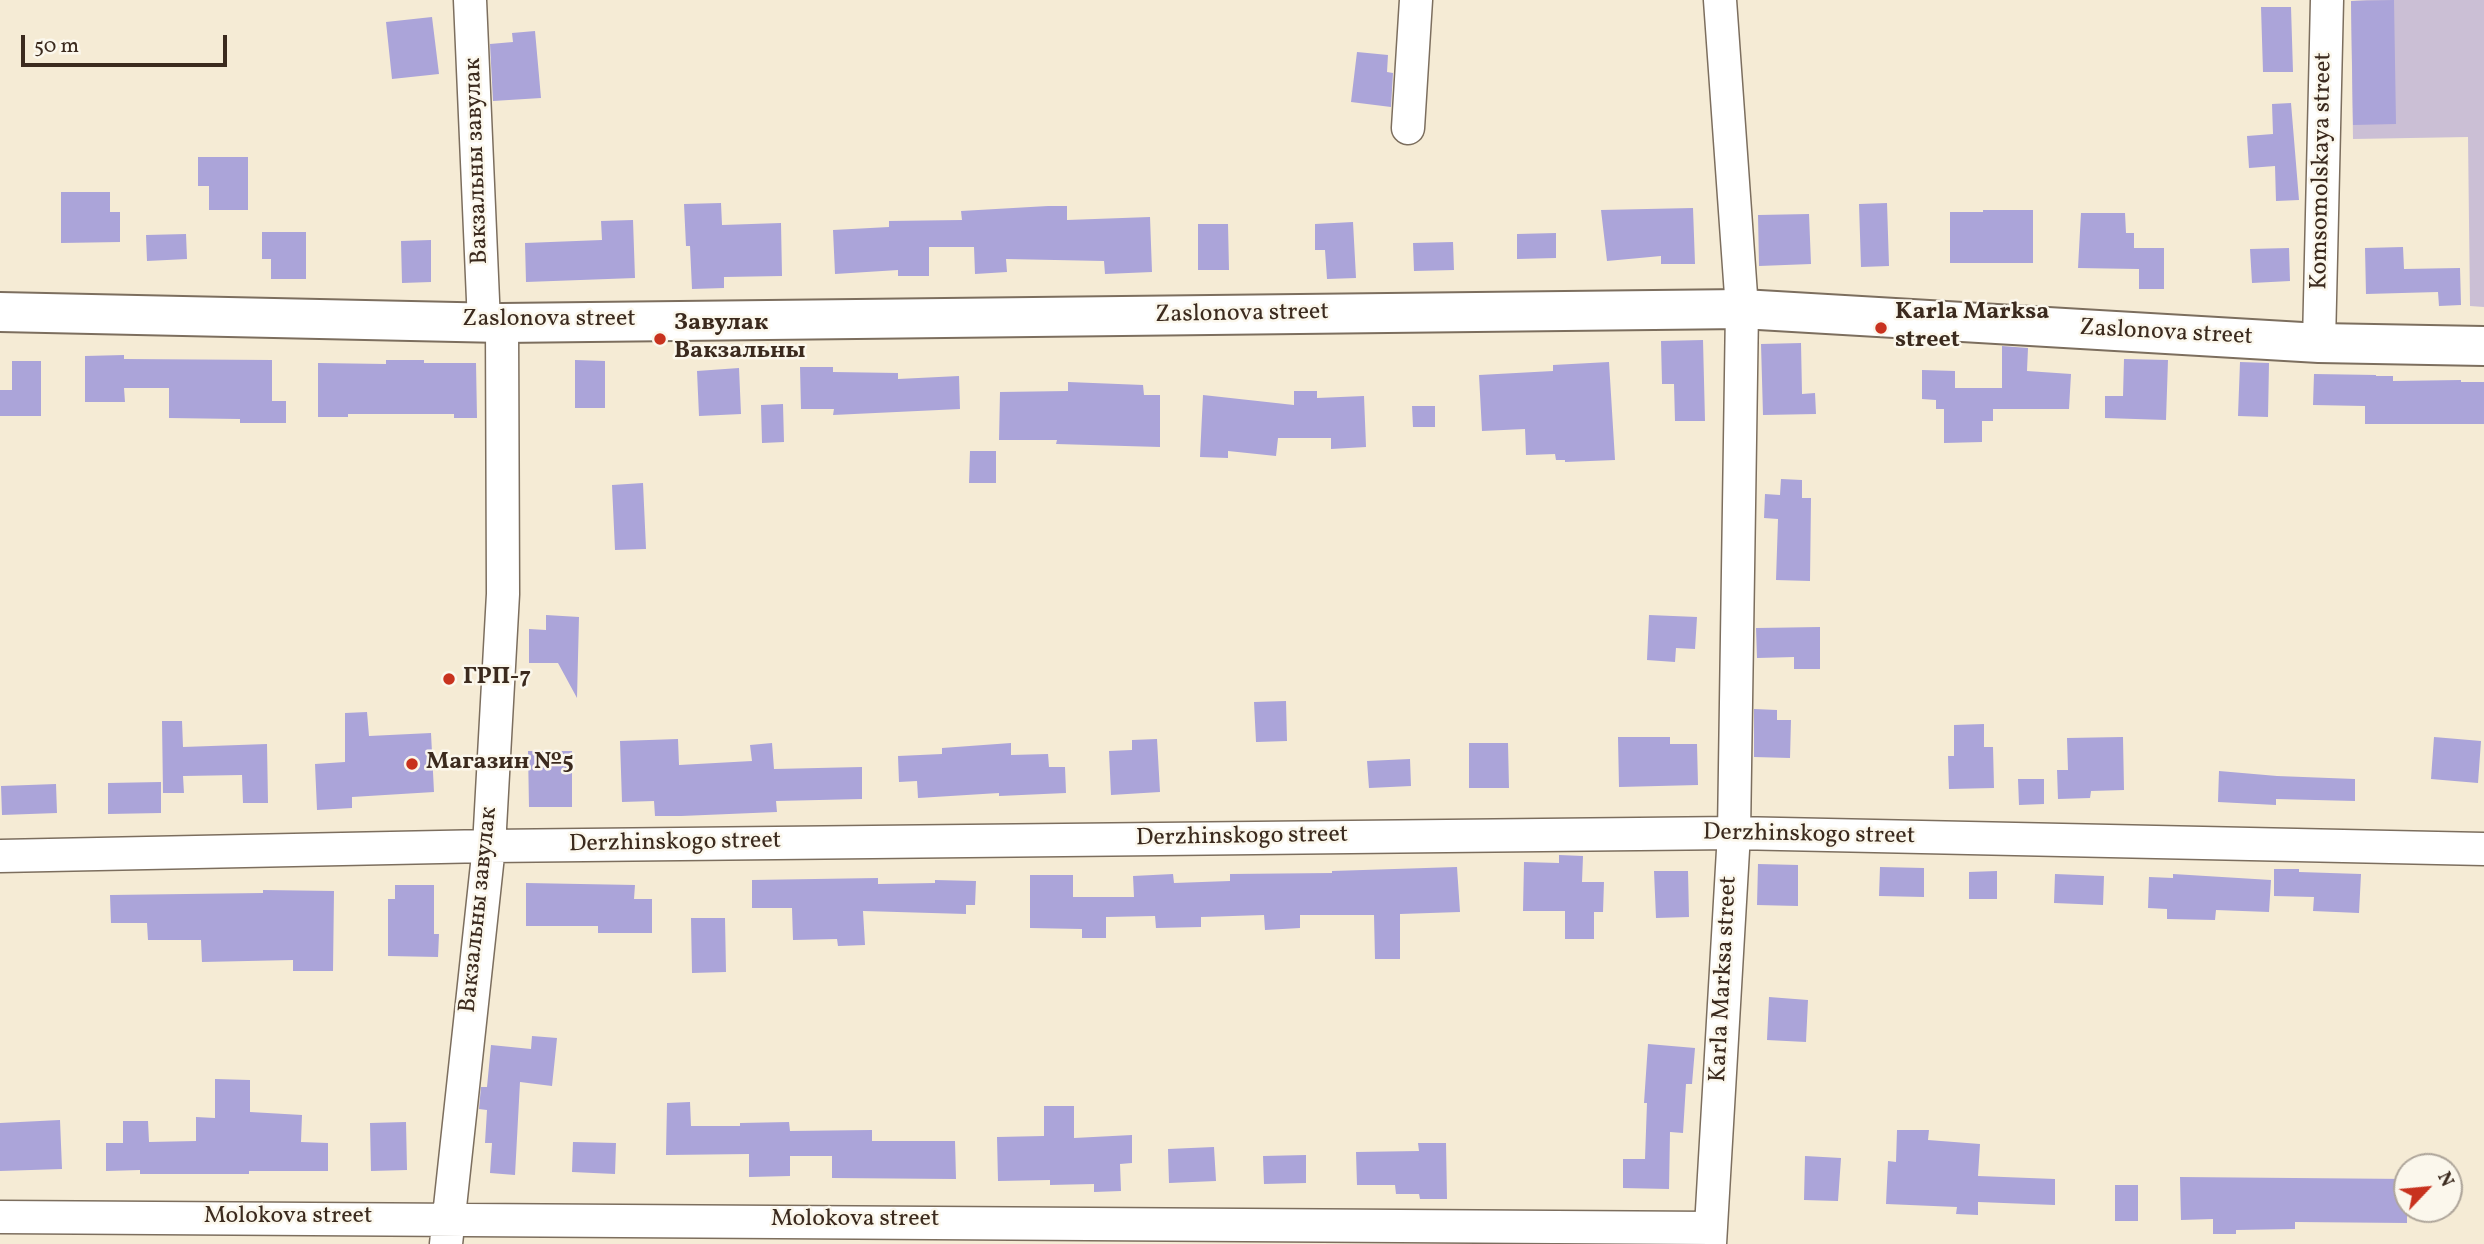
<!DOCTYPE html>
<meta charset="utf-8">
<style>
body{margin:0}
#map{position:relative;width:2484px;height:1244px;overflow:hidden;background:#f5ebd5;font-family:Vollkorn,serif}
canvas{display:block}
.north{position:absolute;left:2393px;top:1153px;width:70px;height:70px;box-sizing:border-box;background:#fbf7ec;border:2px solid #aea59a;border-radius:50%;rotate:64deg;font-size:19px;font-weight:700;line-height:28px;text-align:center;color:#3b2a1e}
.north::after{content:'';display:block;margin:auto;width:24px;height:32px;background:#c8321e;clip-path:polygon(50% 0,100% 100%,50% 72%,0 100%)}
.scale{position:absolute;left:21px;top:35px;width:206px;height:32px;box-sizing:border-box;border:4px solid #3b2a1e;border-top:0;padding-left:9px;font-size:21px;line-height:24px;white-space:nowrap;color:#3b2a1e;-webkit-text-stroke:5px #fbf7ec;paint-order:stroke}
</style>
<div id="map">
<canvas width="2484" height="1244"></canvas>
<div class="north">N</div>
<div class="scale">50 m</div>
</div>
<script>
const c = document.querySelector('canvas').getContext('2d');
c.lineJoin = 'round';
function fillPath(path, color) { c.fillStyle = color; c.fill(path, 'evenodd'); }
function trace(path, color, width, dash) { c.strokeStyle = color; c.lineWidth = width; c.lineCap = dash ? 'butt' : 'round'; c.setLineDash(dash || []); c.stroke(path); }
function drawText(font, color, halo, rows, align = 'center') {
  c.font = font + ' Vollkorn,serif'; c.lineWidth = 5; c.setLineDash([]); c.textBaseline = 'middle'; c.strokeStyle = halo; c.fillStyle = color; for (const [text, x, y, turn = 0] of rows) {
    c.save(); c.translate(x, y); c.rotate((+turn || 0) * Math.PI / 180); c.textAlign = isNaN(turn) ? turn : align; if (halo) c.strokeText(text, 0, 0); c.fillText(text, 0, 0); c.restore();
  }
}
fillPath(new Path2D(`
 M2367 0H2484V307L2470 306 2468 137 2353 139 2351 1Z`), '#cbbfd5');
fillPath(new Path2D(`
 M2394 0 2396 124 2353 125 2351 1Z
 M2261 7H2291L2293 72H2263Z
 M432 17 439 74 392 79 386 22Z
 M535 31 541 98 493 101 490 44 513 42 512 33Z
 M1357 52 1388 55 1387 72 1393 73 1391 107 1351 102Z
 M2291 103 2299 200 2276 201 2275 166 2249 168 2247 136 2273 134 2272 104Z
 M198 157H248V210H209V186H198Z
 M61 192H110V212H120V242L61 243Z
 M721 203 722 225 781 223 782 276 724 277V288L692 289 690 246H686L684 204Z
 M1887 203 1889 266 1861 267 1859 204Z
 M1048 206H1067V220L1150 217 1152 272 1105 274 1104 261 1006 259 1007 272 975 274 974 247H929V276H898V270L835 274 833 230 889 227V221L962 220 961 211Z
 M1693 208 1695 264H1661V256L1607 261 1601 210Z
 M1983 210H2033V263H1950V212H1983Z
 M2081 213H2125L2126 233H2134V248H2164V289H2139V269L2078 268Z
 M1809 214 1811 264 1759 266 1758 215Z
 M633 220 635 278 526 282 525 243 602 240 601 221Z
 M1353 222 1356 278 1327 279 1325 250H1315V224Z
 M1198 224H1228L1229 270H1198Z
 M262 232H306V279H271V259H262Z
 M1556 233V258L1517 259V234Z
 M186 234 187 259 147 261 146 235Z
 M431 240V282L402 283 401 241Z
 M1453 242 1454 270 1414 271 1413 243Z
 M2403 247 2404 269 2460 268 2461 305 2439 306 2438 292 2366 294 2365 248Z
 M2289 248 2290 281 2252 283 2250 249Z
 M1703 340 1705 421H1675L1674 384H1662L1661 341Z
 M1801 343 1802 394 1815 393 1816 414 1763 415 1761 344Z
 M2002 346 2028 348 2027 371 2071 374 2069 409H1993V421H1982V442L1944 443V409H1936V400L1922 399V370L1955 371V388H2002Z
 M124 355V359L272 360V401H286V423H240V419L169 418V388H124L125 402H85V356Z
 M2124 359 2168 360 2166 420 2105 418V396H2123Z
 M386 360H424V363H476L477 418H454V414H348V417H318V363L386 364Z
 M575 360 605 361V408H575Z
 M12 361H41V416H0V390H12Z
 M1609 362 1615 460 1565 462V460H1556L1555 454 1526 455 1525 429 1482 431 1479 375 1553 371V365Z
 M2240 362 2269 363 2268 417 2238 416Z
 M800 367H833V372L898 373V379L959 376 960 409 833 415 834 409H801Z
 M739 368 741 414 699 416 697 371Z
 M2314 374 2376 375V376H2393V381L2461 380V382H2484V424H2365V406L2313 405Z
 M1068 382 1143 385 1144 395H1160V447L1056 444 1057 440H999L1000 392 1068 391Z
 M1294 391H1317V398L1364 396 1366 447 1331 449V438H1278L1276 456 1228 451V458L1200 457 1203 395 1294 405Z
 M783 404 784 442 762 443 761 405Z
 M1412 406H1435V427H1413Z
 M970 451H996V483H969Z
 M1781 479 1802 480V498H1811L1810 581 1776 580 1778 519 1764 518 1765 494 1780 495Z
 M643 483 646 549 615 550 612 485Z
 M546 615 579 617 577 698 558 663H529V629L546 630Z
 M1649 615 1697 617 1695 649 1676 648 1675 662 1647 660Z
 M1820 627V669H1794V657L1757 658 1756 628Z
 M1286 701 1287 741 1256 742 1254 702Z
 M1754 709 1777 710V720H1791L1790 758 1754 757Z
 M367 712 369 736 431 733 434 792 352 797V808L317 810 315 764 345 762V713Z
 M162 721H182L183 747 267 744 268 803H243L242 775 183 776 184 793H163Z
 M1984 724V747H1993L1994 788 1949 789 1948 756H1954V725Z
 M1618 737H1670V744H1697L1698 785 1619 787Z
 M2123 737 2124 790 2091 791 2090 798 2058 799 2057 770H2068L2067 738Z
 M2434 737 2481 741 2478 783 2431 779Z
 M678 739 679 765 752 761 750 745 772 743 774 769 862 767V799L776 801 777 812 681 816H655L654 801 622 802 620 741Z
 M1157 739 1160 792 1111 795 1109 751 1132 750V740Z
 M1011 743V755L1048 754 1049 767H1065L1066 793 999 796V793L918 798 917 781 899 782 898 756 942 754V748Z
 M1469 743H1508L1509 788H1469Z
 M528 751H572V807H529Z
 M1410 759 1411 786 1369 788 1367 761Z
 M2219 771 2277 776 2355 779V801L2276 799V805L2218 802Z
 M2018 779H2044V804L2019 805Z
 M161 782V813L108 814V783Z
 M56 784 57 813 2 815 1 786Z
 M1559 855 1583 856 1582 882H1604L1603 912H1594V939H1565V911H1523L1524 862 1559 863Z
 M1758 864 1798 865V906L1757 905Z
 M1457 867 1460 912 1400 914V959H1375L1374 915H1300V928L1265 930 1264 915 1201 917V927L1156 928 1155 916 1106 917V938H1082V929L1030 928V875H1073V897H1134L1133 876 1173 874 1174 883 1230 881V874L1332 873V871Z
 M1880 867 1924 868V897L1879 896Z
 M2274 869H2299V872L2361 874 2359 913 2313 911 2314 897 2274 896Z
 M1654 871H1688L1689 917 1656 918Z
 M1997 871V899H1969V872Z
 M2055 874 2104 876 2103 905 2054 903Z
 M2173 874 2271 880 2269 912 2216 910 2215 920 2167 919V909L2148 908 2149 877 2173 878Z
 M878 878V884L935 883V880L976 881 975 905H966V914L863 911 865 945 838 946 837 939 793 940 792 908H752V880Z
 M526 883 635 885 634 899H652V933H598V926H526Z
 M395 885H434V934H439L438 957 388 956V899H395Z
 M263 890 334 891 333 971H293V960L202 962 201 940H148L147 923H111L110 895 263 893Z
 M691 918H725L726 972 692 973Z
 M1769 997 1808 1000 1806 1042 1767 1040Z
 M532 1036 557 1038 552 1086 520 1082 515 1175 490 1173 492 1143H485L487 1110 479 1109 481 1087H487L491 1045 531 1049Z
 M1648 1044 1695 1048 1692 1084H1686L1683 1133 1670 1132 1669 1189 1623 1188V1159H1645L1647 1103H1644Z
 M215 1079 250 1080V1112L302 1115 301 1142 328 1143V1171H249V1174H140V1170L106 1171V1143H123V1121H148L149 1142 196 1141V1117L215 1118Z
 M690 1102 691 1126H740V1123L789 1122 790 1131 872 1130V1141H955L956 1179 832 1178V1156H790V1176L749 1177V1154L666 1155 667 1103Z
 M1044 1106H1074V1138L1132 1135V1163L1120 1164 1121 1191 1094 1192V1184L1050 1185V1180L998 1181 997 1137 1044 1136Z
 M60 1120 62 1169 0 1171V1123Z
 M406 1122 407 1170 371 1171 370 1123Z
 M1897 1130H1929L1928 1140 1980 1144 1978 1176 2055 1179V1205L1978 1202V1215L1956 1214 1957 1207 1886 1204 1888 1161 1896 1162Z
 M573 1142 616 1143 615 1174 572 1172Z
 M1418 1143H1446L1447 1199H1420L1419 1194H1396L1395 1185H1357L1356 1152 1419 1151Z
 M1214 1147 1216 1181 1169 1183 1168 1149Z
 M1306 1155V1183L1264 1184 1263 1156Z
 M1805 1156 1841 1158 1838 1201 1804 1200Z
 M2180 1177 2407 1179V1223L2295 1222V1229L2236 1230V1234H2213V1219L2181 1220Z
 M2115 1185H2138V1221H2115Z`), '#aba4d9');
const street = new Path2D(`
 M470 0 484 323
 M1408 128 1416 0
 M2319 343 2327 0
 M0 856 489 846 1734 833 2484 849
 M0 1217 1711 1228
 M446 1244 489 846 503 594 502 323
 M1710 1244 1734 833 1742 309 1720 0`);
const secondary = new Path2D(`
 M0 312 502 323 1742 309 2319 343 2484 346`);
trace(street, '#7c6e5e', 35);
trace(secondary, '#7c6e5e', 42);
trace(street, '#fff', 32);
trace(secondary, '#fff', 38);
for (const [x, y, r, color] of [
 [1881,328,7,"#c8321e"],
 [660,339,7,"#c8321e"],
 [449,679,7,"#c8321e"],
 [412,764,7,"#c8321e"]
]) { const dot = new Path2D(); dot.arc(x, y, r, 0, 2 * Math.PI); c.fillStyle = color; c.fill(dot); trace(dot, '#fbf7ec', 2.5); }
drawText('24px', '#3b2a1e', '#fbf7ec', [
 ["Вакзальны завулак",478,161,-92],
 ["Komsomolskaya street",2323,171,-89],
 ["Zaslonova street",1242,315,-1],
 ["Zaslonova street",549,321],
 ["Zaslonova street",2166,334,3],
 ["Derzhinskogo street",1809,836,1],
 ["Derzhinskogo street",1242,838,-1],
 ["Derzhinskogo street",675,844,-1],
 ["Вакзальны завулак",480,910,-84],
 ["Karla Marksa street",1725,979,-87],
 ["Molokova street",288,1218],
 ["Molokova street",855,1221]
]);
drawText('bold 24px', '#3b2a1e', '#fbf7ec', [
 ["Karla Marksa",1895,314],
 ["street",1895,342],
 ["Завулак",674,325],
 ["Вакзальны",674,353],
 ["ГРП-7",463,679],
 ["Магазин №5",426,764]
], 'left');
</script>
